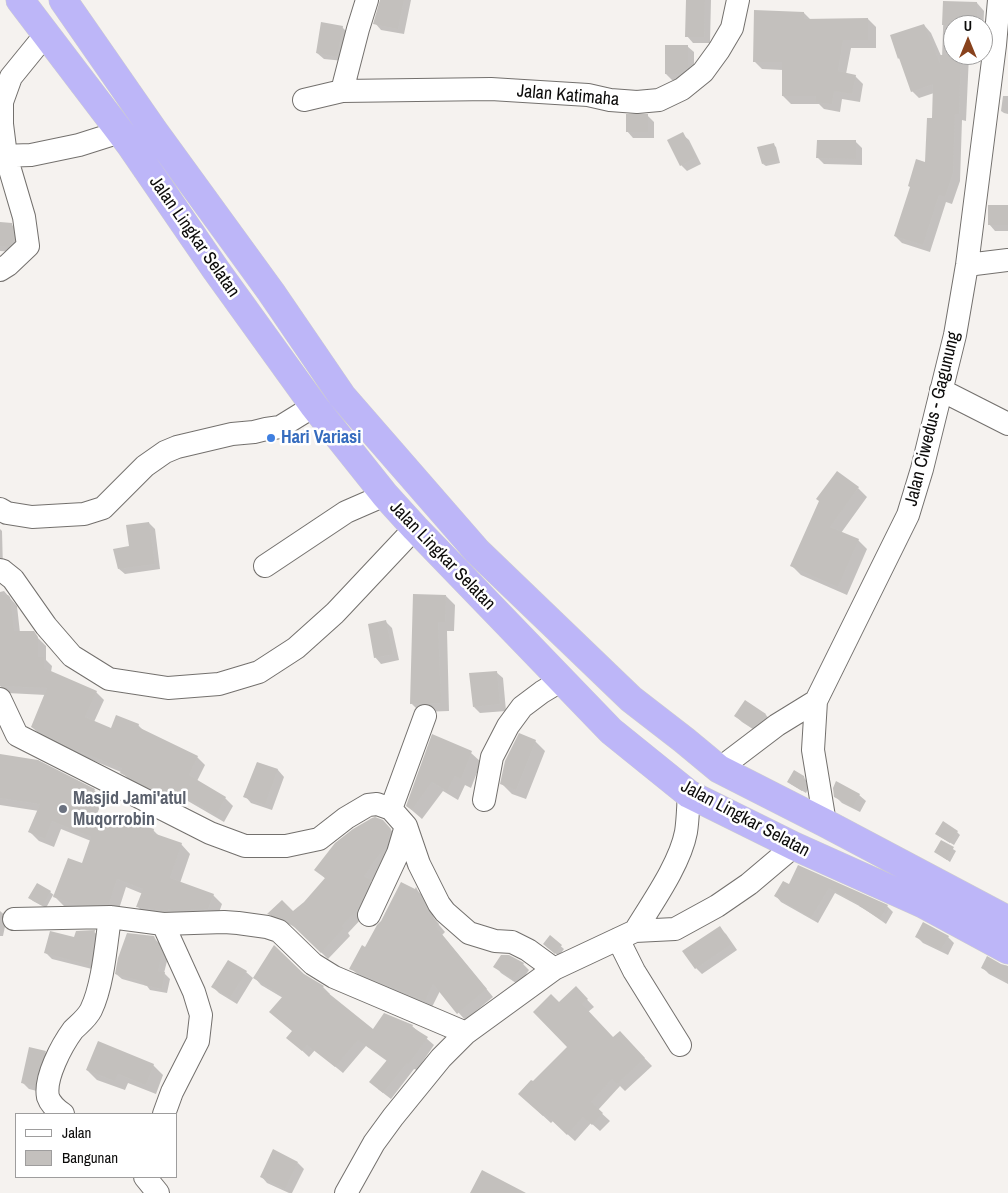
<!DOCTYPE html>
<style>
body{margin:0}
#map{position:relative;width:1008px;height:1193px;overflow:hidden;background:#f5f2ef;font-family:"Archivo Narrow",sans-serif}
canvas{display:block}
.legend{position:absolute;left:15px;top:1113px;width:162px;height:65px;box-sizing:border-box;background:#fff;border:1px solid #9e9d9d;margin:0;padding:6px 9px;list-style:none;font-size:15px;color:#0c0b0a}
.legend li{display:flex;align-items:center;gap:10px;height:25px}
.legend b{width:25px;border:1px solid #9e9d9d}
.north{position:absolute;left:943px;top:15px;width:50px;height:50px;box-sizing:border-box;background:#fff;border:1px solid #9e9d9d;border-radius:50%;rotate:0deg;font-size:14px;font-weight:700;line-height:20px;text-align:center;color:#0c0b0a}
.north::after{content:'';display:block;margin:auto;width:18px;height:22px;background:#88421d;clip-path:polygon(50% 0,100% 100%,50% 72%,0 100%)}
</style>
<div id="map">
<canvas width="1008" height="1193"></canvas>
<ul class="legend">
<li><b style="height:6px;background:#fff"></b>Jalan</li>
<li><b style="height:14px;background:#c3c0bd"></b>Bangunan</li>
</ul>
<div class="north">U</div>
</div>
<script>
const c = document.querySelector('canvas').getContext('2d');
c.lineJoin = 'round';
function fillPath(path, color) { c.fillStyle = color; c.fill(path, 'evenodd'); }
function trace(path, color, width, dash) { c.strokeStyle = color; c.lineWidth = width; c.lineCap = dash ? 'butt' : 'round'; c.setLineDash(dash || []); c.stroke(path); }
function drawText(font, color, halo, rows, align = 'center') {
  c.font = font + ' "Archivo Narrow",sans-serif'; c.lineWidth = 5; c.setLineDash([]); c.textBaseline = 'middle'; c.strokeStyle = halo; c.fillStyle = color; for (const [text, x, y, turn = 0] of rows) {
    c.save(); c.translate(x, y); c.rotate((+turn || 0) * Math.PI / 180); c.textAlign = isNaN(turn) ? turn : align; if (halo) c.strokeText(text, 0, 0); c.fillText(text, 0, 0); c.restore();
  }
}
fillPath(new Path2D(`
 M381 0H411L404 34 381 30 375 23Z
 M687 0H711L710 43H693L687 36Z
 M944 2 977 3 984 11 983 37V25H953V55H969L966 121 962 120 960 181 952 204 946 202 930 252 902 243 895 236 926 164 933 119 934 93 919 98 912 91 902 61 899 58 892 36 924 25 931 33 942 58Z
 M804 13 811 20 868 19 876 27V48H851L846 74 855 76 863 84 860 102 842 99 840 112 824 109 819 104H791L783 96V70L762 69 754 61Z
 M342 27 348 33 344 61 324 59 317 53Z
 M687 46 694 52V74L686 80H672L666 74Z
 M1003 96H1008V114L1004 113 1001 111Z
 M647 115 654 122V138H633L627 131Z
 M682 134 689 140 701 164 687 171 681 165Z
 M855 141 862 148V165L824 164 818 158Z
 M773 144 776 147 780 163 766 166 763 164Z
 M1008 206V231H995L989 224Z
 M0 223 11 224 18 231 15 252 0 251Z
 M858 488 867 497 841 533 858 540 867 549 847 595 801 575 792 566Z
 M149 523 155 529 160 569 125 574 119 569Z
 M0 529 2 531 3 569 0 571Z
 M4 591 17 606 20 633H33L46 646V660L52 666 51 672 96 692 104 700 94 722 112 729 138 725 144 731 197 757 205 765 197 781 225 798 233 806 224 822 181 797 178 805 130 780 121 772 80 755 40 735 32 727 46 695 7 693 0 686V592Z
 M446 596 455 605 454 631H447L449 711 420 712 411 703Z
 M386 622 392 628 399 660 381 664 375 657Z
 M496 672 503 678 506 711 480 713 474 707Z
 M745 702 766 715 772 722 759 733 742 722 736 716Z
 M433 736 471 753 481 762 471 788 465 785 458 800 443 791 422 819 407 806Z
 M535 741 545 751 526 799 512 794 502 784Z
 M0 756 94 790 103 799 97 814 138 829 153 830 160 837 181 844 190 854 180 883 213 895 222 904 217 918 147 916 138 907 143 894 126 887 118 912 87 913 64 906 53 895 46 908 33 901 30 898 50 892 55 896 83 865 91 841 61 829 54 847 39 841 30 832 39 811 0 805Z
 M257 763 278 770 284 777 272 810 251 803 245 796Z
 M803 777 806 780 808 789 806 793 791 784Z
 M859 795 866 801 860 812 842 803 835 796Z
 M390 829 398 837 393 852 375 875 376 876 371 882 377 888 364 916 348 933 350 936 328 959 296 928 291 925 276 920 269 914 293 912 305 903 326 879 316 869Z
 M957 832 960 835 954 845 939 836Z
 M942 842 956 851 950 862 936 852Z
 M799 867 887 906 893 912 886 924 863 908 835 893 818 923 781 902 776 896 789 885Z
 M416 889 423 896 435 920 445 932 442 935 493 997 465 1020 440 991 432 1007 358 975 351 968 364 950Z
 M0 911 7 917 3 936H0Z
 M719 928 726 934 737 950 702 974 696 968Z
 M94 932 101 938 96 970 52 959 45 952Z
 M153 937 159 943 167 961 164 973 170 979 167 993 150 990 147 986 122 979 116 974Z
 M550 937 564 949 559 956 547 947Z
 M917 937H948L954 943 948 955 923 943Z
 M523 964 529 970 519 985 501 973 495 966Z
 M1001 965 1008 966V984L989 974 983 968Z
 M246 972 253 978 237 1004 219 993 213 987Z
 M303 975 323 987 330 994 329 995 373 1031 412 1026 434 1045 417 1070 414 1069 391 1099 378 1089 387 1061 366 1046 343 1073 315 1050 309 1057 295 1044 293 1032 283 998 261 985 255 978Z
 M576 988 594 1007 588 1012 613 1039 627 1040 652 1066 625 1091 620 1086 598 1110 610 1121 600 1131 591 1123 575 1141 553 1121 551 1123 527 1101 533 1083 568 1047 559 1004Z
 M45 1052 51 1058 41 1092 29 1089 22 1082Z
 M153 1065 163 1075 156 1094 128 1083 125 1090 97 1080 87 1070Z
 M298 1163 304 1169 292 1193H289L267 1183 261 1176Z`), '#0003');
fillPath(new Path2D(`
 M380 0H404L398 29 373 24Z
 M686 0H705L704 37H685Z
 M943 1 977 2V25H942Z
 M754 10 804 12V19L868 18V40H843L838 71 856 75 852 94 834 91 832 104 815 102 816 96H782V62H753Z
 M321 22 343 26 337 57 316 53Z
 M924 24 940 63V55H961L959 114H955L953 173 945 197 939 195 923 245 894 236 910 187 908 186 916 159 925 162 927 118H932L933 84 911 92 899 58 898 59 890 35Z
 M665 45H688V67L679 74H665Z
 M626 114H648V132H626Z
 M683 132 696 157 680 166 667 140Z
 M817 140H856V159L816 158Z
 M774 143 778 160 762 164 757 147Z
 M988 205H1008V225H988Z
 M0 222 12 223 14 241 8 247 0 246Z
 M837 471 859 487 830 527 859 539 838 587 790 566 819 501 816 499Z
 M149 522 155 564 118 569 113 549 129 546 126 525Z
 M413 594 446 595 445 622H438L441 703 410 704Z
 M0 595H8L10 597 14 631H34L38 637V657H44V668L97 691 85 717 111 728 116 715 139 724 138 727 198 756 189 775 226 797 216 815 173 790 170 798 120 773 122 768 71 748 31 727 47 688 0 686Z
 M386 620 393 654 374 658 368 624Z
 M497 671 500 704 473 707 469 673Z
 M745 700 766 714 763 719 752 728 734 716Z
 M519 733 536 740 516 790 500 784 505 761Z
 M432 734 472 751 461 779 455 776 447 791 432 782 412 810 406 806Z
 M0 754 38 760 95 789 86 809 138 827 139 824 154 829 153 833 182 843 170 878 214 894 208 909 173 911 169 909 168 911H164L136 907 143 889 117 879 109 904 77 905 53 897 68 858 82 863 91 837 52 821 45 839 28 832 40 804 0 798Z
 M257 762 278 769 265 805 243 797Z
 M794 770 804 776 806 786 802 791 787 782Z
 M836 781 860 794 853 807 834 797 833 788Z
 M375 817 383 820 391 829 387 845 369 868H370L364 876 371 880 357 910 342 926 344 928 321 953 288 921 283 919 267 914 282 900 293 911 304 902 325 878 314 870 335 843 353 829 372 818Z
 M943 821 958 831 950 843 935 834Z
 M941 840 954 847 947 860 934 852Z
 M798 865 888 905 880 919 859 906 860 905 829 888 811 918 774 896 783 881 789 884Z
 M401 882 415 889 416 887 428 912 439 924 436 927 487 989 457 1014 433 984 425 1001 349 969 362 945 365 947 377 925 381 921Z
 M37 883 51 891 43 905H41L28 898Z
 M923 922 949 936 941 950 915 937Z
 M720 926 732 944 695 969 682 951Z
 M95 930 89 965 44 953 50 931 74 937 76 931Z
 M127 933 154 936 162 954 158 971 165 972 162 989 144 985V982L115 974 118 958Z
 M550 935 562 945 555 954 543 944Z
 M274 945 304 974 324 986 322 988 373 1029 384 1013 413 1025 412 1027 428 1037 409 1064 407 1063 383 1093 369 1082 387 1060 358 1040 335 1067 307 1045 302 1051 286 1038 292 1031 269 1012 283 996 253 978Z
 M501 955H509L524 963 513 979 493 967Z
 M987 956 1001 964 1008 966V982L981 968Z
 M228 960 247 971 230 998 211 987Z
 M576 986 588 999 582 1004 613 1037 620 1031 645 1058 617 1084 612 1079 591 1102 603 1113 592 1125 583 1117 567 1135 545 1114 543 1116 518 1094 531 1080 533 1081 567 1047 533 1012 551 994 559 1002Z
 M98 1041 154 1064 146 1085 118 1074 115 1081 86 1070Z
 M29 1047 46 1051 39 1068 35 1086 21 1083Z
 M273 1149 298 1162 285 1189 260 1177Z
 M482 1170 526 1193H470Z`), '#c3c0bd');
const minor = new Path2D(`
 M342 91 358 29 367 0
 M304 100 342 91 491 89 588 95 610 100 637 102 659 100 682 89 703 72 719 50 732 28 738 0
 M0 156 31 155 79 145 120 132
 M967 265 1008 260
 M0 270 8 265 28 246 24 217 6 156 2 124V102L11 77 46 34
 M941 390 1008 424
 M0 509 7 513 32 517 84 514 103 508 145 466 165 452 177 447 232 434 254 432 266 429 280 427 314 406
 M265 566 346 512 385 495
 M0 570 3 571 13 579 46 626 72 656 109 679 168 688 219 684 259 672 296 648 335 613 415 528
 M0 699 17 735 210 833 245 846H286L319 839 346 818 368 805 377 804 391 809 406 826 419 864 439 904 445 912 469 933 495 941 512 942 528 950 554 969
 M816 701 813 750 825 823
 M719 769 777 725 816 701 908 515 922 469 955 335 967 265 995 45 999 0
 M484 800 492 757 508 726 522 707 542 692 562 680
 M391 809 425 716
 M369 915 398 853 406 826
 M14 919 110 917 163 924 224 922 238 923 267 927 279 931 313 964 334 977 466 1033
 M163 924 194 992 201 1015 198 1041 172 1092 164 1114
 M635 931C652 903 680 864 686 832 688 820 688 806 689 794
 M618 939 634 971 680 1045
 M63 1114C57 1110 50 1103 48 1097 44 1078 62 1045 73 1030 79 1024 87 1018 91 1010 103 985 106 945 110 917
 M145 1177 158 1193
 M346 1193 374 1143 393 1117 441 1058 466 1033 554 969 635 931 675 929 717 906 749 884 794 846`);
const highway = new Path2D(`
 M20 0 131 146 216 270 314 406 385 495 415 528 611 731 689 794 794 846 923 904 1008 950
 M63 0 154 131 271 292 342 396 477 551 631 699 684 740 719 769 825 823 1008 920`);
trace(minor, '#73706d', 24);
trace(highway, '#cecece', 29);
trace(minor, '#fff', 22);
trace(highway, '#bdb6f8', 28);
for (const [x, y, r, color] of [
 [271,438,5,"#3f7fe0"],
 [63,809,5,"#6b7280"]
]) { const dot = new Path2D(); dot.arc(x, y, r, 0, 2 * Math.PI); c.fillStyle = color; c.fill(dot); trace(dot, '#fff', 2); }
drawText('18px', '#0c0b0a', '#fff', [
 ["Jalan Katimaha",568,96,5],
 ["Jalan Lingkar Selatan",194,237,55],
 ["Jalan Ciwedus - Gagunung",933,419,-76],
 ["Jalan Lingkar Selatan",442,556,46],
 ["Jalan Lingkar Selatan",745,819,28]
]);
drawText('bold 18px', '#366cbe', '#fff', [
 ["Hari Variasi",281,438]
], 'left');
drawText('bold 18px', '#5b616d', '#fff', [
 ["Masjid Jami'atul",73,799],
 ["Muqorrobin",73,820]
], 'left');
</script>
